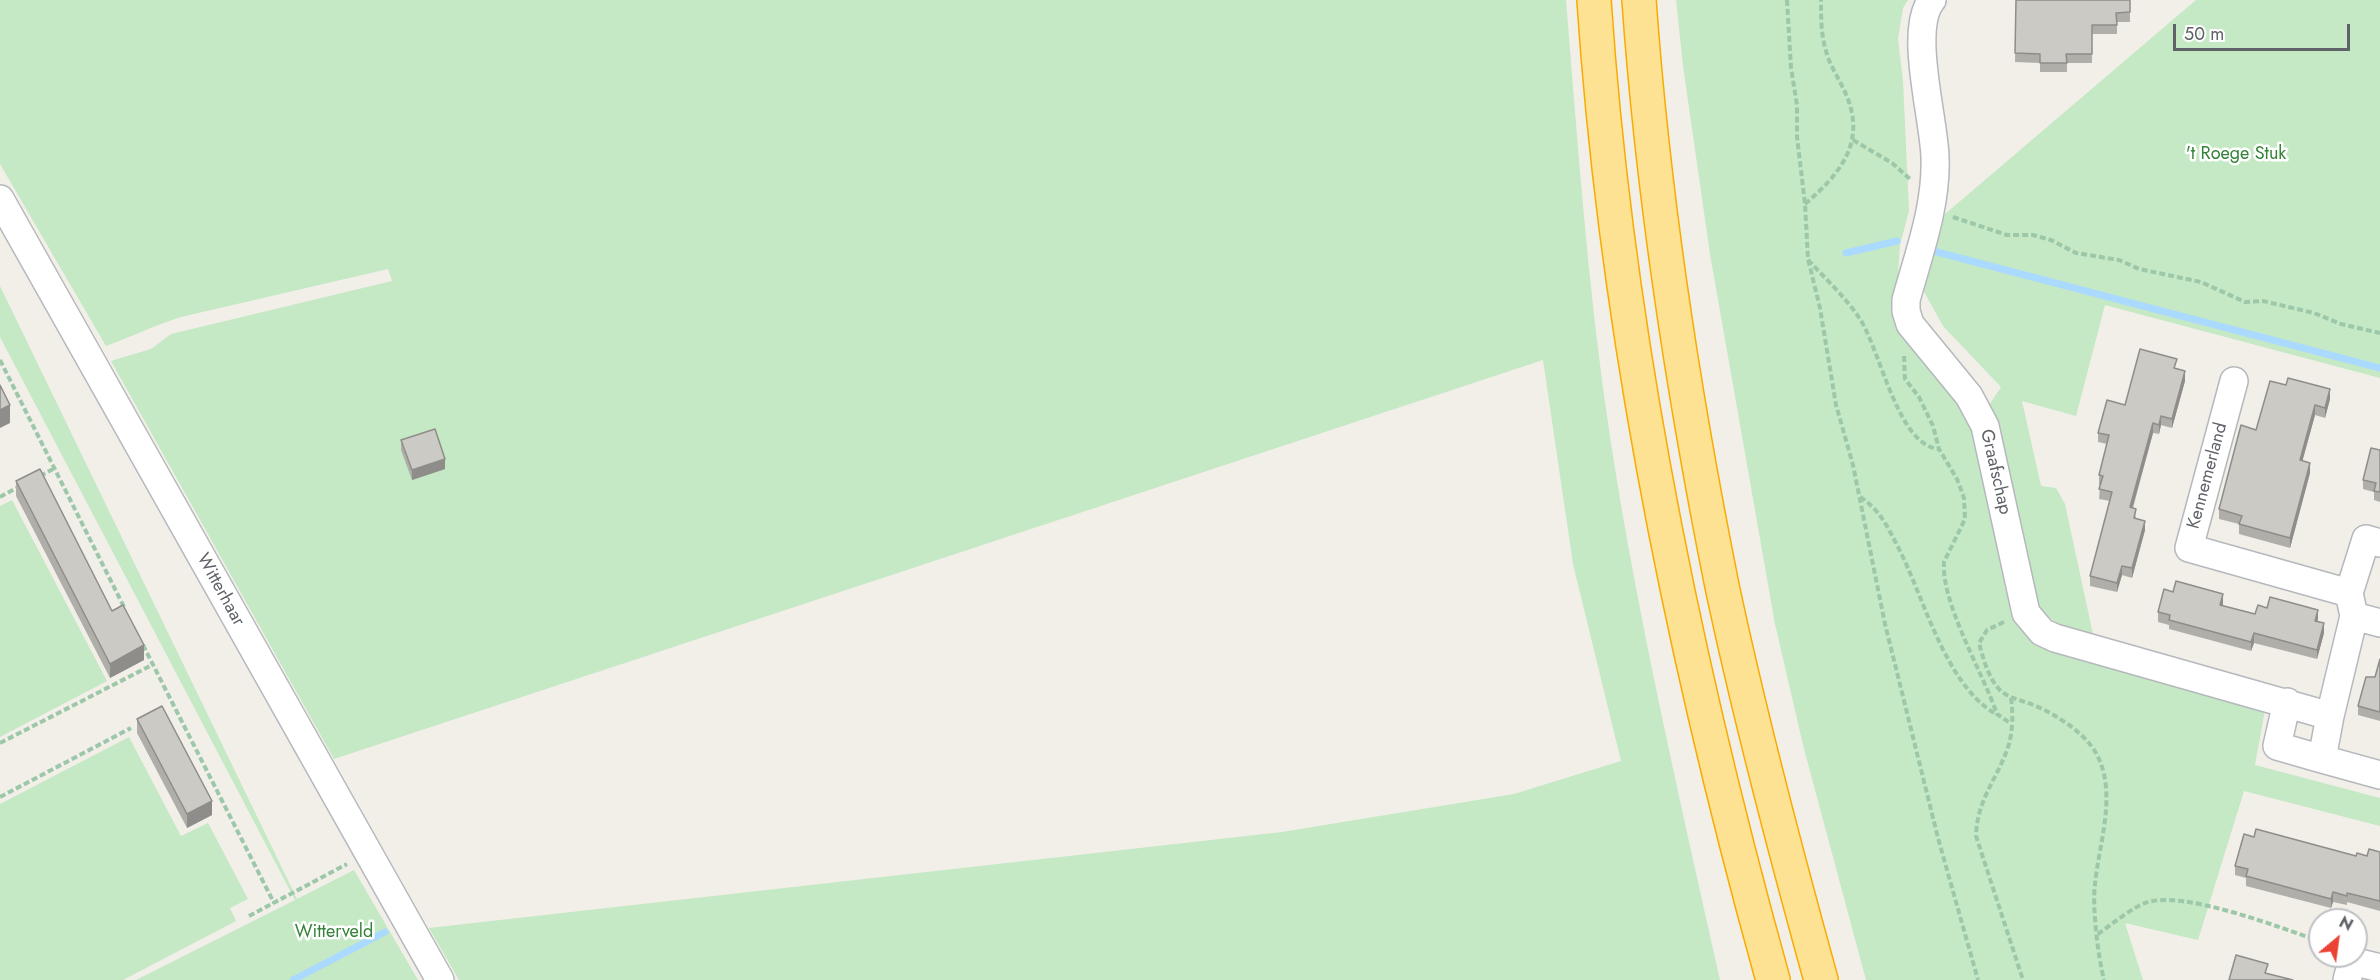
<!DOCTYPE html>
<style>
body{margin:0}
#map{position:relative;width:2380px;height:980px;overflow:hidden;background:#f1efe8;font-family:Jost,sans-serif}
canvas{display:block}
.north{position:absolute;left:2308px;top:908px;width:60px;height:60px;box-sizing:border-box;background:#fff;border:2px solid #bfc1c3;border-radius:50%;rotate:29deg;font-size:16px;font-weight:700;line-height:24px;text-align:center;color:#5f6368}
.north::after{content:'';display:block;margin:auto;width:21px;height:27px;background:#ea4335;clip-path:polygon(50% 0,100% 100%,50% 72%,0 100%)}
.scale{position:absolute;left:2173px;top:24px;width:177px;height:27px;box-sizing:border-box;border:3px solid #5f6368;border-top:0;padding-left:8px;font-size:18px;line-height:21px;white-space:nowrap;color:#5f6368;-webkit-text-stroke:4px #fff;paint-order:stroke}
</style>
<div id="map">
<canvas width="2380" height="980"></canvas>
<div class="north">N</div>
<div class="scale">50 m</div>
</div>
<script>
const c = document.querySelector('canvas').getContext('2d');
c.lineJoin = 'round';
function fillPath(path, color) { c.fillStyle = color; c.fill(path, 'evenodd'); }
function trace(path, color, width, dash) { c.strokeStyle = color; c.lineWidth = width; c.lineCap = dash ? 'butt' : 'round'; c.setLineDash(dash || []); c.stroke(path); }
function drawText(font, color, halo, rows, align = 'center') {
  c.font = font + ' Jost,sans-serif'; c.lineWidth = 5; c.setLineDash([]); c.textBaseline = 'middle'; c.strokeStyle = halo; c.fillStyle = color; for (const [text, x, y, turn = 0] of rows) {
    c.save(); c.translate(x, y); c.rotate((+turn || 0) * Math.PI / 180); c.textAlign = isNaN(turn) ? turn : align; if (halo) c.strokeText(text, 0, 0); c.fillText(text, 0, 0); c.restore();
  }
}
fillPath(new Path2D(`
 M0 0H1566C1578 146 1588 292 1610 437 1638 620 1680 800 1720 980H459L429 928 1282 832 1514 794 1621 761 1573 564 1543 360 334 759 111 361 151 349 171 334 392 281 388 269 181 317C155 325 131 337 106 346L0 164Z
 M1676 0H1908L1903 8 1898 39 1903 81 1909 211 1900 245 1896 304 1970 414 2019 611 2266 704 2255 765 2380 798V826L2244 791 2198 940 2125 923 2143 980H1866L1804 749 1775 624 1710 254 1683 66Z
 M2196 0H2380V378L2105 305 2076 416 2022 401 2041 486 2056 488 2065 504 2094 639C2072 630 2048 624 2037 602L2004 453 1989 405 2001 387 1943 326 1922 288 1938 220Z
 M0 286 297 899 354 870 418 980H136L295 900 0 337Z
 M12 500 107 681 0 737V506Z
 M129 737 181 836 208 823 248 899 230 908 236 921 123 980H0V804Z`), '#c5e8c5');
trace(new Path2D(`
 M1933 251 2380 368
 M1846 253 1897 241
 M293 980 385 932`), '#aadaff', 7);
const minor = new Path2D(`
 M1932 0C1908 29 1934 118 1935 157 1937 205 1919 253 1906 300V311L1910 324 1969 396 1985 426 2026 613 2042 632 2055 638 2330 716
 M0 199 440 980
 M2234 381 2189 548 2349 593 2354 616 2330 716 2322 759 2380 775
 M2349 593 2366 539 2380 543
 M2354 616 2380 623
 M2287 702 2277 746 2322 759
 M2347 980 2352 961 2380 968`);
const highway = new Path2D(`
 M1594 0C1616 331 1684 661 1773 980
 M1639 0C1653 197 1683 392 1722 586 1750 718 1785 850 1821 980`);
trace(minor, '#b5b8bc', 30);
trace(highway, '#f9ab00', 36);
trace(new Path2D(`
 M1787 0 1791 68 1797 105V137L1805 204 1808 259 1820 308 1836 405 1853 465 1885 624 1938 838 1978 980
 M1853 140 1892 163 1910 179
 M1805 204C1839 175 1866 143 1847 97 1841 81 1830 67 1826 51 1821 35 1821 17 1821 0
 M1953 217 2007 235H2033L2051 240 2076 253 2119 260 2139 269 2201 282 2245 302 2263 301 2314 313 2341 324 2380 333
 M1808 260C1826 279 1846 298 1860 319 1881 352 1898 446 1939 449
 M1904 356 1905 379 1919 397 1933 426 1939 449 1957 479 1964 498 1965 519 1944 562C1941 603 1983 673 1997 714L2010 723
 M0 360 125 609
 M40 476 55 468
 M0 497 20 486
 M1860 497C1880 510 1887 526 1898 547 1924 597 1945 685 1996 714
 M2004 622 1987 630 1979 643C1983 658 1988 677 1999 689 2008 698 2020 700 2031 704 2054 713 2084 732 2096 753 2118 792 2099 843 2095 884 2092 908 2098 956 2104 980
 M143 645 274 903
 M2011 698C2013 713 2013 729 2009 744 1999 777 1977 798 1976 836L2023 980
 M0 743 152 665
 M0 797 131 728
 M249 916 347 864
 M2098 934C2111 925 2130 909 2145 903 2182 889 2280 928 2320 941`), '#9cc7a9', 4, [6, 3]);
trace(minor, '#fff', 27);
trace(highway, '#fde293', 33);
fillPath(new Path2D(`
 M2016 0H2130V22H2117V34H2092V63H2067V72H2040V63L2015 62Z
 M2177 369 2185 381 2172 428 2161 425 2159 434 2153 433 2133 508 2136 518 2145 530 2132 578 2122 575 2117 592 2090 586V576L2110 501 2099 499 2100 485H2099V475L2107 444 2098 442V433Z
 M2286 385 2330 399 2325 418 2315 415 2302 461 2310 473 2290 548 2239 534V524L2219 519V509L2256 430Z
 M401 440 445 469 412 480 401 450Z
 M2380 450V502L2374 500V492L2363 489V480Z
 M16 481 112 611 144 660 110 678 16 496Z
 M2173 592 2223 604V606L2255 614 2318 619 2317 621 2324 633 2317 659 2254 643 2251 651 2169 629V625L2158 622V612Z
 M2380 659V721L2358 715V706L2375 677Z
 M137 719 212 815 187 828 137 733Z
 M2254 837 2356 856H2367L2380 852V911L2347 902V905L2333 902 2331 908 2246 886V878L2235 875V866Z`), '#afaea9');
fillPath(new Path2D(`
 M2185 371V381L2172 428V419Z
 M2330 389V399L2325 418V408Z
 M10 405V423L0 428V410Z
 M2315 405V415L2300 470V460Z
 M2161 416V425L2159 434V425Z
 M2153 423V433L2130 516V507Z
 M445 459V469L412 480V470Z
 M2310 463V473L2290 548V538Z
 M2145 521V530L2132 578V568Z
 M2122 566V575L2117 592V583Z
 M2223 594V604L2220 615V605Z
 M2318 610V619L2315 630V621Z
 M2324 623V633L2317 659V650Z
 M2254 633V643L2251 651V642Z
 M144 645V660L110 678V664Z
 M212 801V815L187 828V814Z
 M2333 892V902L2331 908V899Z`), '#8f8d8a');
const building = new Path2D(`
 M2016 0H2130V12L2116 13 2117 25H2092V54H2066L2067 63H2040V54L2015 53Z
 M2140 349 2177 359 2174 368 2185 371 2172 419 2161 416 2159 425 2153 423 2130 507 2136 509 2134 518 2145 521 2132 568 2122 566 2117 583 2090 576 2112 492 2099 489 2103 476 2099 475 2109 435 2098 433 2107 400 2125 405Z
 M2288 378 2330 389 2325 408 2315 405 2300 460 2310 463 2290 538 2239 524 2242 516 2219 509 2241 425 2256 430 2270 381 2286 385Z
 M0 385 10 405 0 410Z
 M435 429 445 459 412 470 401 440Z
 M2371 448 2380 450V492L2374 491 2376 483 2363 480Z
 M40 469 112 611 123 605 144 645 110 664 16 481Z
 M2176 581 2223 594 2220 605 2255 614 2258 605 2267 608 2270 597 2318 610 2315 621 2324 623 2317 650 2254 633 2251 642 2169 620 2170 615 2158 612 2164 589 2173 592Z
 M2380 659V712L2358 706 2366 677H2375Z
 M162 706 212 801 187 814 137 719Z
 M2256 829 2356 856 2357 853 2367 856 2369 849 2380 852V901L2347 893V896L2333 892 2331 899 2246 876 2248 869 2235 866 2244 834 2254 837Z
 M2236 955 2268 964 2265 973 2293 980H2229Z`);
fillPath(building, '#cccac5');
trace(building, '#8f8d8a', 1.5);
drawText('18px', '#348238', '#fff', [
 ["'t Roege Stuk",2236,155],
 ["Witterveld",334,933]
]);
drawText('18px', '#5f6368', '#fff', [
 ["Graafschap",1995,472,77],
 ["Kennemerland",2208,476,-75],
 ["Witterhaar",220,590,61]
]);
</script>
